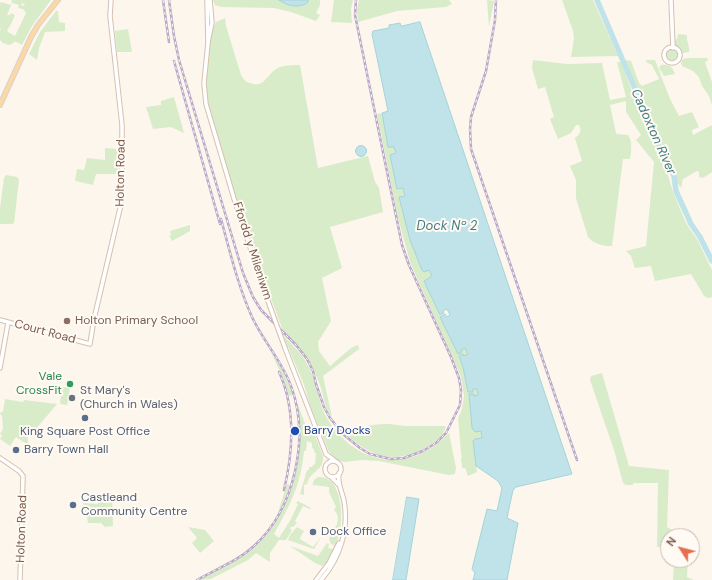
<!DOCTYPE html>
<meta charset="utf-8">
<style>
body{margin:0}
#map{position:relative;width:712px;height:580px;overflow:hidden;background:#fdf6ec;font-family:"DM Sans",sans-serif}
canvas{display:block}
.north{position:absolute;left:660px;top:528px;width:40px;height:40px;box-sizing:border-box;background:#fffaf3;border:1px solid #cabbb1;border-radius:50%;rotate:306deg;font-size:11px;font-weight:700;line-height:16px;text-align:center;color:#7a5c4d}
.north::after{content:'';display:block;margin:auto;width:14px;height:18px;background:#e76f51;clip-path:polygon(50% 0,100% 100%,50% 72%,0 100%)}
</style>
<div id="map">
<canvas width="712" height="580"></canvas>
<div class="north">N</div>
</div>
<script>
const c = document.querySelector('canvas').getContext('2d');
c.lineJoin = 'round';
function fillPath(path, color) { c.fillStyle = color; c.fill(path, 'evenodd'); }
function trace(path, color, width, dash) { c.strokeStyle = color; c.lineWidth = width; c.lineCap = dash ? 'butt' : 'round'; c.setLineDash(dash || []); c.stroke(path); }
function drawText(font, color, halo, rows, align = 'center') {
  c.font = font + ' "DM Sans",sans-serif'; c.lineWidth = 4; c.setLineDash([]); c.textBaseline = 'middle'; c.strokeStyle = halo; c.fillStyle = color; for (const [text, x, y, turn = 0] of rows) {
    c.save(); c.translate(x, y); c.rotate((+turn || 0) * Math.PI / 180); c.textAlign = isNaN(turn) ? turn : align; if (halo) c.strokeText(text, 0, 0); c.fillText(text, 0, 0); c.restore();
  }
}
fillPath(new Path2D(`
 M12 0H23L21 5 24 6 25 5 22 3 23 0H51L32 26 22 45C12 39 16 43 9 45L3 43 0 40V30L1 29 0 28V4L1 2 11 5ZM12 3 19 5 18 8 23 9 26 13 15 36 8 32 7 30 10 26 15 15 11 13 10 15H7Z
 M213 0H279L282 2H308V0H320V5L316 13 320 15 316 21 291 12 274 8 221 7 215 5Z
 M334 0H353L351 9 352 23 331 22Z
 M359 0H449L452 4 446 7 397 11 358 22 357 10Z
 M487 0 494 1 489 27Z
 M562 0H593L618 56 571 57 574 38 573 31Z
 M56 11H58L59 22 65 23V31L45 32 39 48 37 60 29 54 40 32Z
 M225 18 226 26 241 75C243 79 246 82 250 83 265 89 267 73 278 68 285 65 292 65 300 65L318 168 368 156 375 182 379 188 383 212 330 227 342 268 322 278 331 321 318 342 319 351 330 366 351 348 358 345 359 349 323 376 332 417C324 408 324 396 320 385 312 363 301 347 283 331L242 219 207 98 206 76 211 34 216 22Z
 M128 29 132 52H117L115 31Z
 M678 34 687 35C686 42 690 45 689 52L683 53 675 44V39H677Z
 M666.5 55a5.5 5.5 0 1 1 11 0a5.5 5.5 0 1 1-11 0Z
 M688 58H707L708 60 705 62 712 82V105L709 96 702 86 699 77 693 71 682 66 681 62 683 59Z
 M533 60 567 64 602 63 610 100 626 97 617 62H621L635 99 668 175 673 192 685 221 689 228 697 239 712 270V297L708 298 704 296 691 274 655 281 651 266 635 268 631 256 626 251 646 246 654 162 636 140 641 135 626 112V101L610 105 616 133 617 134 628 135C633 142 631 151 630 159H623L612 246H606L598 244 592 241 588 237 579 208 576 198V180L570 166 582 161 575 138C580 134 582 131 579 125H576L571 133 558 139 550 119 554 117 545 87 538 89 532 68Z
 M626 60 631 61 639 83 642 86 659 79 652 65 646 62V60H655L670 99 679 116 692 112 699 127 692 130 693 135 712 125V172L703 178 699 177V172L697 171 683 179 681 188 676 181C661 141 645 101 625 63Z
 M661 65C669 64 672 66 675 74L664 76 659 68Z
 M174 97 184 133 171 127 153 129 146 107 161 105V101Z
 M382 113 388 147H394L396 154 390 155 397 189 403 188 405 196 399 197 432 276 424 281 458 354 462 352 461 350 465 348 468 354 464 356H459L463 367 468 392 473 389 477 388 478 396H474V394H469L481 431 482 439 473 441 477 472 468 476 465 468H462L461 458H462L461 453 458 418 462 409 464 396 461 377 410 262 398 218 377 114Z
 M105 148 116 149 118 152V174H96L93 185 76 181 75 180 77 169 84 170 87 158 105 160Z
 M6 175 17 177 19 180 14 223 12 224H0V208L4 178Z
 M190 225V231L172 241 169 236H171L170 231Z
 M283 335C295 347 306 358 312 374 318 389 319 406 328 420 358 467 411 474 449 433L456 468 455 474 449 475 379 461 362 460 345 462 339 461 333 457 328 450 310 405 304 385Z
 M270 350 283 371 293 395 288 396 282 376Z
 M602 373 629 466 669 470 667 527 681 536H668V547H657L658 483H634L632 485H626L623 483 614 450 590 380 591 376Z
 M62 387 70 388 67 405 60 404Z
 M5 399 23 402 24 400 57 404 35 430H31L28 434V443H25L16 437 10 446 0 439 2 435 0 434 3 429 2 416 0 414 1 412H3Z
 M297 402 306 426 311 425 323 456C324 472 310 470 307 484L304 485V495L300 494 307 470H309V467H312L313 465 315 464 316 453 314 452V449L312 448V443L307 441 306 451H304C301 484 290 506 274 534L279 538 291 519 298 504 296 503 298 501 311 508 310 509 303 506 295 521 297 523 293 527H291L290 529 292 530 286 540H279L270 553V562L256 553 248 560 211 579 199 580C216 570 237 563 252 550 295 513 304 456 297 402Z
 M389 424 406 426H446C443 437 434 443 425 448 394 465 371 457 346 434 359 426 374 424 389 424Z
 M318 477C342 475 343 515 340 530 339 539 335 546 331 554 329 558 327 563 322 566L315 563 290 546 318 556 327 543 329 544 328 548 333 549 334 545 331 544 329 539C334 530 343 519 334 510L336 507 329 492V487L313 485 312 487 314 480Z
 M287 484 290 485 284 502 277 516Z
 M112 493 113 526 105 527 101 523H88L87 517H85V508L83 503 98 504 96 494Z
 M188 527 205 530 214 541 200 553 192 543 197 538Z
 M297 527 304 531 299 540 300 539 313 547 321 537 314 549 288 540 290 535Z
 M674 560H688L687 577 694 580H673Z`), '#d8ecc9');
const water = new Path2D(`
 M279 0H308V2C300 9 287 6 279 0Z
 M420 22 572 474 516 487 513 490 507 518 518 523 507 580H473L475 573 472 569 487 509 497 511 502 488 498 481 476 466 473 441 475 439 482 438 481 431 475 432 472 428 469 394H474V396L478 395 477 389H473V392H468L463 367 459 356 463 354 464 356 468 354 465 348 461 350 462 352 458 354 440 317 445 314 447 317 450 315 447 309 443 311 444 313 440 315 424 281 432 276 429 270 424 272 422 270 410 240 399 197 405 196 403 188 397 189 390 155 396 153 394 147H388L382 113 388 111 372 34 373 31 389 28V25L400 23 401 26Z
 M355.5 151a5.5 5.5 0 1 1 11 0a5.5 5.5 0 1 1-11 0Z
 M407 497 419 499 406 580H393Z`);
fillPath(water, '#bfe3e8');
trace(water, '#a5d3da', 1);
trace(new Path2D(`
 M597 0 638 96 654 136 674 176 676 191 691 224 700 237 712 261`), '#bfe3e8', 5.5);
const secondary = new Path2D(`
 M207 0 208 43 204 83 206 104 235 202 268 301
 M671 0 673 48
 M208 42 212 23 210 0
 M664 55a8 8 0 1 1 16 0a8 8 0 1 1-16 0Z
 M0 320 90 344 94 319 122 200V125L110 16 111 0
 M285 348 326 454 335 461
 M0 368 8 323
 M0 458 19 471 23 476 20 580
 M325 469a8 8 0 1 1 16 0a8 8 0 1 1-16 0Z
 M331 477 339 485
 M316 580 329 563 339 543
 M321 580C340 558 349 530 344 501 342 491 337 483 339 473`);
const primary = new Path2D(`
 M0 105 31 37 38 25 58 0`);
trace(secondary, '#d6c0b0', 5.5);
trace(primary, '#dad1cd', 6);
trace(secondary, '#fff', 3.5);
trace(primary, '#fbd9a5', 4);
const rail = new Path2D(`
 M163 0 169 42
 M169 0 174 36 179 60 243 273 253 297 261 310 296 345 307 359 313 371 316 384 324 407 330 418 344 435 360 448 370 454 378 456 391 459 404 458 423 451 436 443 446 433 460 405 461 390 459 378 451 357 409 265 402 245 355 15 356 0
 M496 0 495 20 486 71 471 117 470 129 471 149 577 460
 M174 61 220 224
 M279 372C296 409 293 452 284 490
 M197 580C216 569 238 561 254 546 295 509 310 437 291 386 282 361 263 341 252 317 238 286 230 252 221 219`);
trace(rail, '#b9a8c9', 2.5);
trace(rail, '#fffaf3', 1, [3]);
const secondaryBridge = new Path2D(`
 M268 301 285 348`);
trace(secondaryBridge, '#d6c0b0', 5.5, []);
trace(secondaryBridge, '#fff', 3.5);
for (const [x, y, r, color] of [
 [67,321,4,"#8d6e63"],
 [70,384,4,"#2e9e5b"],
 [72,398,4,"#6b7280"],
 [85,418,4,"#5c6f8a"],
 [295,431,5,"#1a4fb4"],
 [16,450,4,"#5c6f8a"],
 [73,505,4,"#5c6f8a"],
 [313,532,4,"#5c6f8a"]
]) { const dot = new Path2D(); dot.arc(x, y, r, 0, 2 * Math.PI); c.fillStyle = color; c.fill(dot); trace(dot, '#fffaf3', 1.5); }
drawText('12px', '#7a5c4d', '#fffaf3', [
 ["Holton Road",121,173,-89],
 ["Ffordd y Mileniwm",252,251,72],
 ["Court Road",45,332,15],
 ["Holton Road",22,529,-88]
]);
drawText('12px', '#785e54', '#fffaf3', [
 ["Holton Primary School",75,321]
], 'left');
drawText('12px', '#27864d', '#fffaf3', [
 ["Vale",62,377],
 ["CrossFit",62,391]
], 'right');
drawText('12px', '#5b616d', '#fffaf3', [
 ["St Mary's",80,391],
 ["(Church in Wales)",80,405]
], 'left');
drawText('12px', '#164399', '#fffaf3', [
 ["Barry Docks",304,431]
], 'left');
drawText('12px', '#4e5e75', '#fffaf3', [
 ["King Square Post Office",85,432,"center"],
 ["Barry Town Hall",24,450],
 ["Castleand",81,498],
 ["Community Centre",81,512],
 ["Dock Office",321,532]
], 'left');
drawText('italic 13px', '#437c86', '#fffaf3', [
 ["Cadoxton River",653,132,66],
 ["Dock Nº 2",447,227]
]);
</script>
